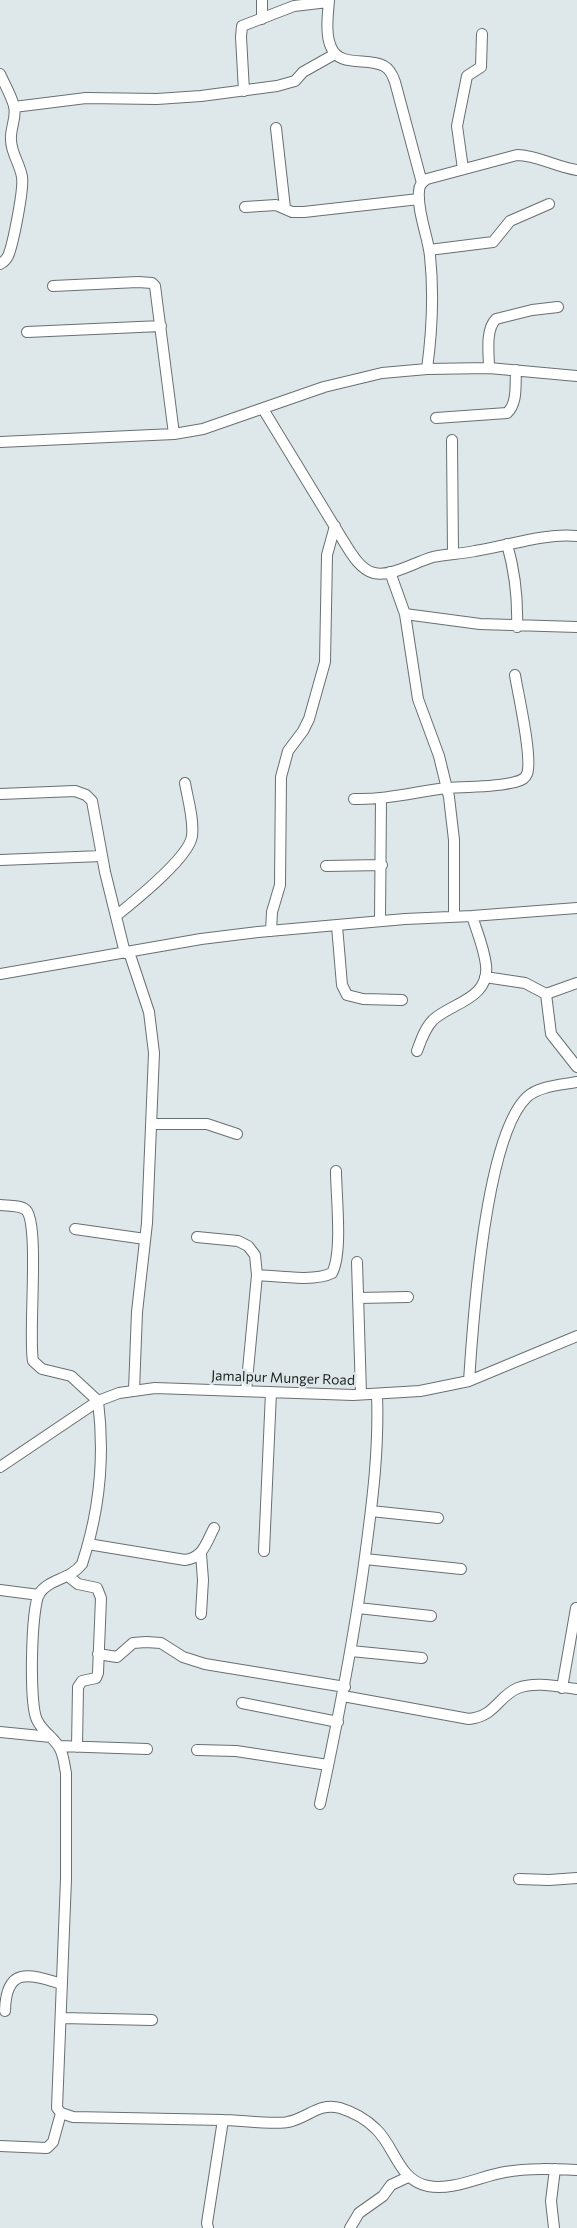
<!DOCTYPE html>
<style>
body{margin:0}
canvas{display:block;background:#dee7e9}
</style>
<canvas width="577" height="2228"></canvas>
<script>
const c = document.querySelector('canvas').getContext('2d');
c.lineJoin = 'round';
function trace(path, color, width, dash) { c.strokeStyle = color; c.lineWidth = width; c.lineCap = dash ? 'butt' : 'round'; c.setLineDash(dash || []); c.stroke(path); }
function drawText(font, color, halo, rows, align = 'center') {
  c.font = font + ' Commissioner,sans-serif'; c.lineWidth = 5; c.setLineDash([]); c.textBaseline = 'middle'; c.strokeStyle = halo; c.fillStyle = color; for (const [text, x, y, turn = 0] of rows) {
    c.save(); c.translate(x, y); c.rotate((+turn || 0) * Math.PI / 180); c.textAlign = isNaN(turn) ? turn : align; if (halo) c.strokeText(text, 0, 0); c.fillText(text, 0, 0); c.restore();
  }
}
const minor = new Path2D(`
 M329 0C328 14 325 34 331 47 339 68 368 57 384 66 390 69 393 76 395 82L422 183
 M262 19V0
 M0 74C5 85 11 95 14 106 17 118 10 128 11 140 11 153 20 164 22 177 24 189 13 245 8 256 6 260 4 262 0 264
 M244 91 241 37 242 26 294 6 328 2
 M14 107 86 98 157 99 201 96 277 86 295 81 303 72 335 54
 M276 128 285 208
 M463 169 457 126 467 76 481 67 482 34
 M245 207 276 205 292 212H304L419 199
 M429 250 493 242 510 221 549 204
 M53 286 138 282 152 283 155 286 174 434
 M27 332 161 326
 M489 368C489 354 485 330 496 319L532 310 558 307
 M427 369C432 332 434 294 430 256 428 236 417 212 419 191 419 185 422 182 427 179L517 155C537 155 556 167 577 170
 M263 409 341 537C348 548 359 570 374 573 392 577 415 562 433 557 446 554 461 554 475 551 509 546 542 533 577 536
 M436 418 507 413C518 403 515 384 516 370
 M452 440 453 554
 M0 442 174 434 203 429 324 387 382 373 427 369 489 368 577 376
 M507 544C515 572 518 598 517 627
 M390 572 405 614 418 699 439 756 449 797 454 840V916
 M405 614 480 624 577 627
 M0 794 75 791 86 795 92 801 105 872 125 953
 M354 799C385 800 415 792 446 788 469 786 492 788 515 782 520 781 525 779 527 774 533 758 518 694 515 675
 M0 860 102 856
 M326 866 382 865
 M116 916C133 902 189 858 192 836 194 820 188 800 185 783
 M380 921 381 798
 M337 926 342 985 347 995 363 999 402 1000
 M271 931 272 912 280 885 281 777 288 751 303 731 309 719 325 662 327 555 335 526
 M129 952 149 1012 154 1053 147 1223 137 1312 134 1390
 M0 974 201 939 258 932 405 919 472 916 577 908
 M485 977 525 983 546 994 551 1034 577 1067
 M546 994 577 983
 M417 1051C421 1040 425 1028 433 1020 451 1003 490 999 486 965 484 948 477 932 472 916
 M152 1124H207L237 1134
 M0 1205C8 1206 20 1205 26 1210 40 1224 28 1336 33 1361L42 1369 71 1376 98 1401C105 1457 100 1510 82 1564 70 1580 48 1579 39 1594 31 1610 29 1705 37 1720 42 1731 53 1737 59 1747 64 1755 64 1764 66 1773V1879L57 2108 61 2113 73 2117 223 2120 207 2223 208 2228
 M75 1229 145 1239
 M197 1237 238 1241 248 1246 255 1255 257 1275 246 1391
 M357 1262 361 1394
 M257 1275C277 1276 315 1282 332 1273 343 1253 336 1195 336 1171
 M358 1298 408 1297
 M469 1381C473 1320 485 1137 527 1097 539 1086 561 1085 577 1082
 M0 1467 98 1401 119 1393 155 1388 353 1395 420 1391 469 1381 577 1336
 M371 1511 438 1518
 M88 1544 185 1560C203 1558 206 1543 214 1528
 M264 1551 271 1392
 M201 1554 203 1580 201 1614
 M365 1559 461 1569
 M68 1576 78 1584 97 1588 101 1598 98 1673 96 1678 82 1681 78 1687 77 1747
 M0 1590 39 1595
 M358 1608 431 1616
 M351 1651 422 1658
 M98 1654 117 1657 133 1643 146 1642 161 1643 183 1657 205 1664 345 1687
 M562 1688 576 1608
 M343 1696 469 1719C496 1716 498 1696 518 1688 536 1681 559 1687 577 1689
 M242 1703 338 1722
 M0 1732 51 1737
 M59 1746 147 1749
 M197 1750 236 1751 328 1765
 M320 1804C338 1720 355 1635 366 1549 373 1497 379 1447 377 1394
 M519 1879 549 1880 577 1878
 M5 2011C6 1966 29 1974 62 1984
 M61 2018 152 2020
 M223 2120C238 2120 276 2125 288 2122 308 2118 319 2102 340 2108 353 2112 367 2120 376 2129 395 2147 399 2181 428 2186 453 2191 481 2176 505 2172 529 2168 553 2169 577 2170
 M0 2146 47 2148 53 2142 61 2113
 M350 2228 359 2213 383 2196 391 2185 408 2177
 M554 2228 551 2201 555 2169`);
trace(minor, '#687072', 12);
trace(minor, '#fff', 10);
drawText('14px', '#222627', '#dee7e9', [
 ["Jamalpur Munger Road",283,1378,2]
]);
</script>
